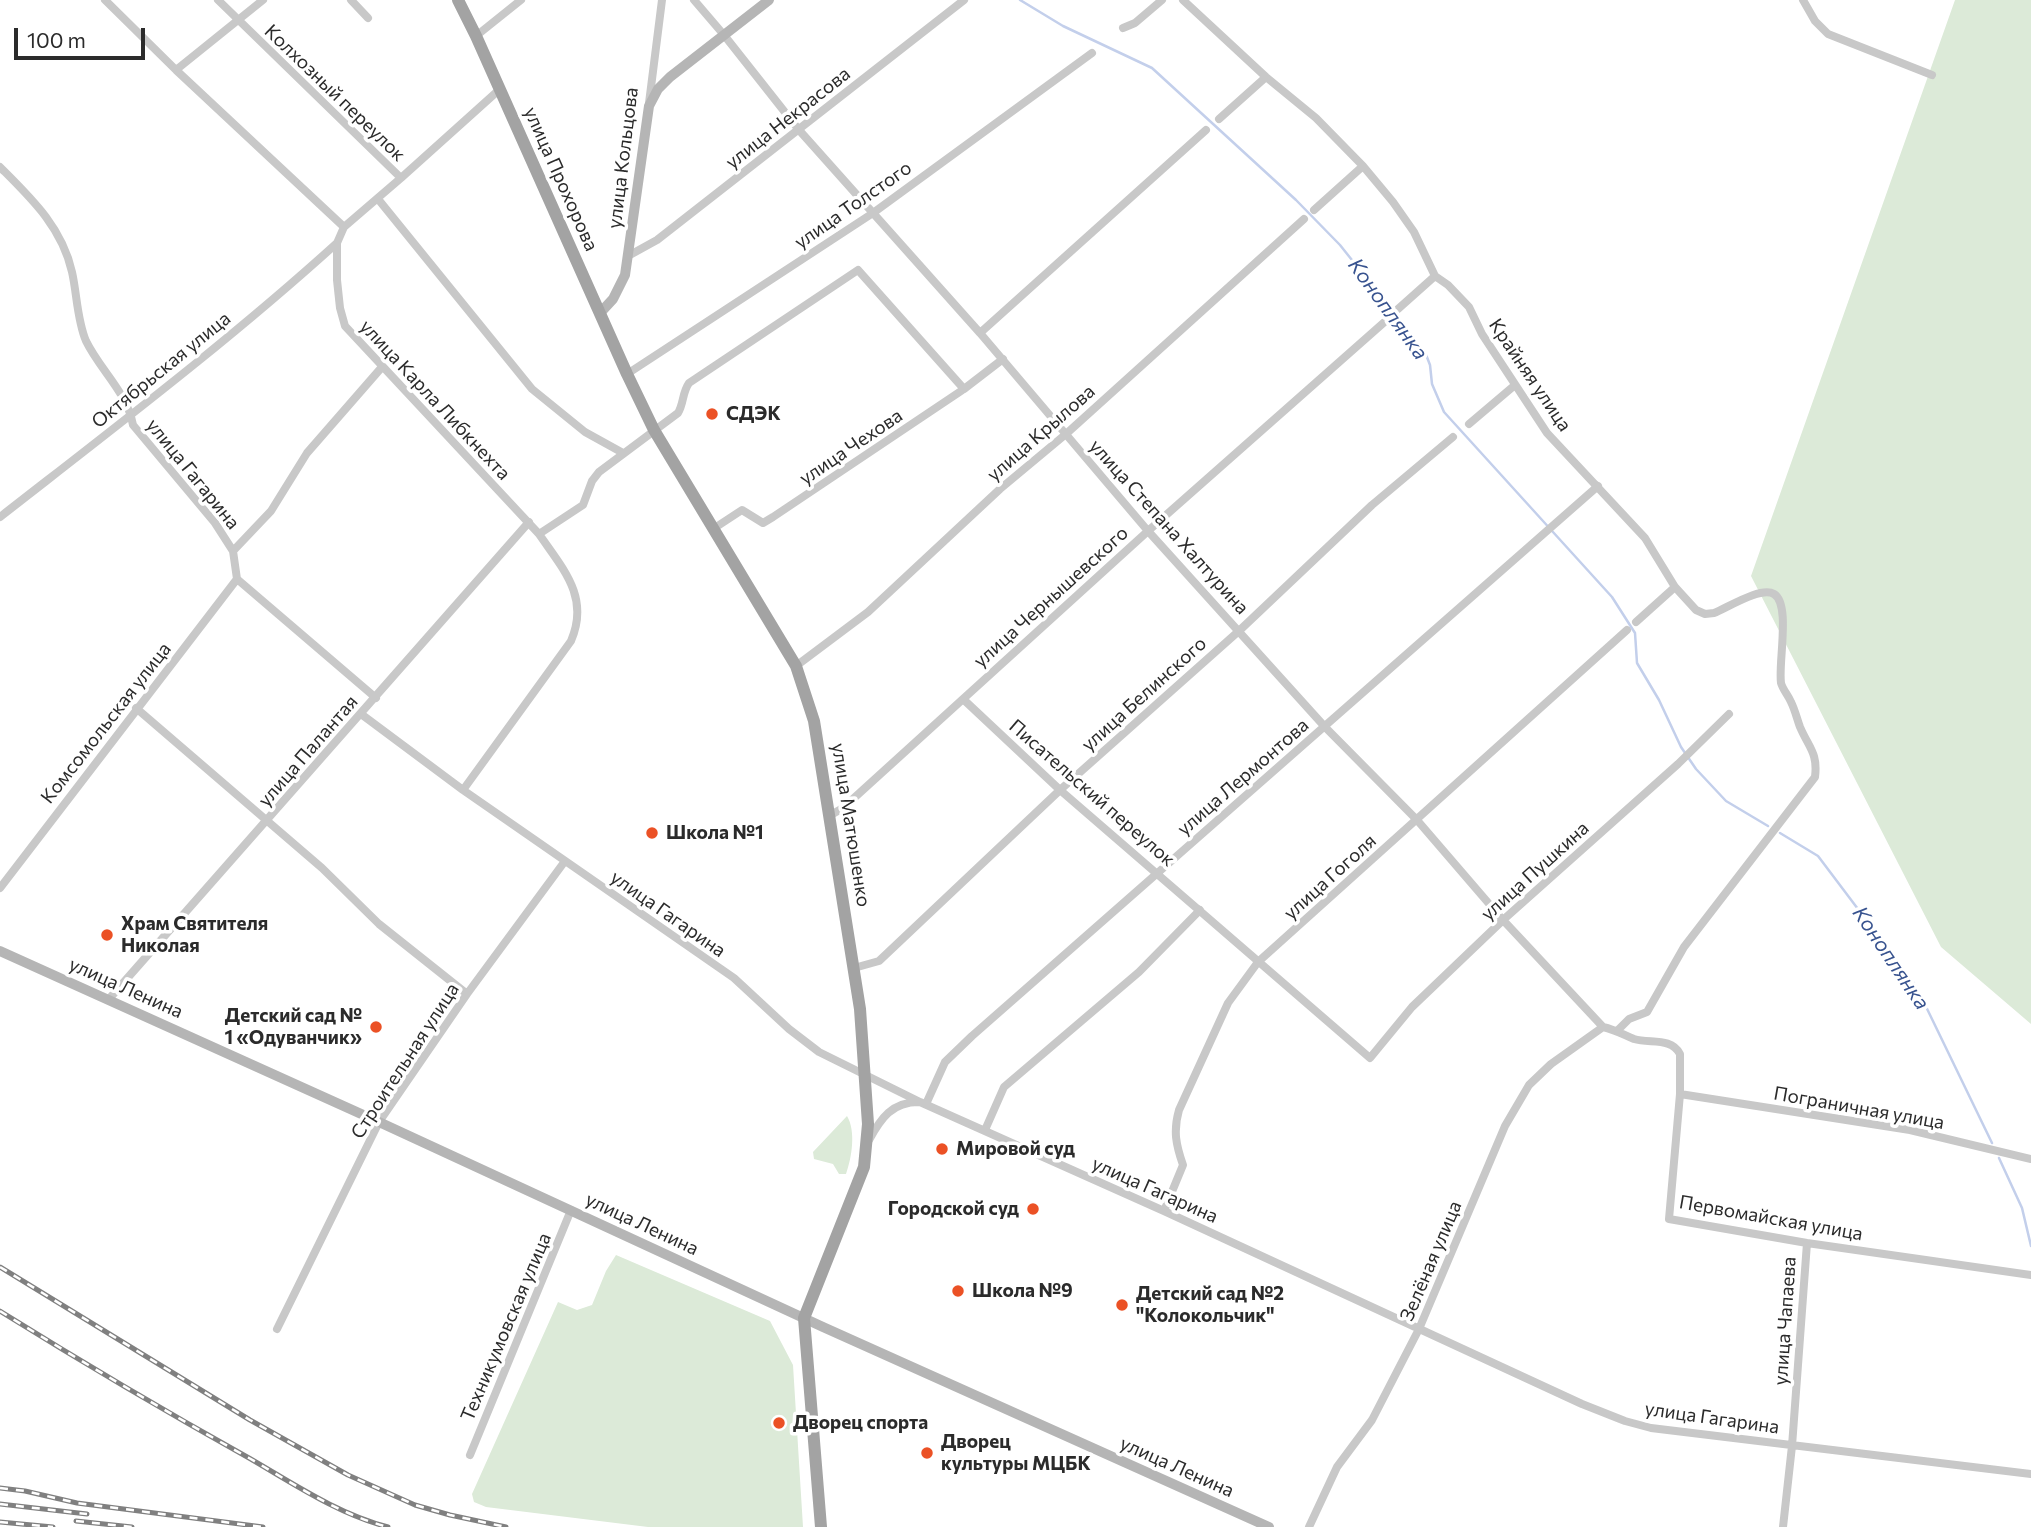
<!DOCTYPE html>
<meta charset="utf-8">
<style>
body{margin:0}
#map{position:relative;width:2031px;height:1527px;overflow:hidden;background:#fff;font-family:Commissioner,sans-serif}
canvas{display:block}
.scale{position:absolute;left:14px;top:28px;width:131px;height:32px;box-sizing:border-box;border:4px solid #2b2b2b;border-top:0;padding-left:9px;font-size:21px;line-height:24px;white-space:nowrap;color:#2b2b2b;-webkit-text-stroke:5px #fff;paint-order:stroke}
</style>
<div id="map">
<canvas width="2031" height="1527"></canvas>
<div class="scale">100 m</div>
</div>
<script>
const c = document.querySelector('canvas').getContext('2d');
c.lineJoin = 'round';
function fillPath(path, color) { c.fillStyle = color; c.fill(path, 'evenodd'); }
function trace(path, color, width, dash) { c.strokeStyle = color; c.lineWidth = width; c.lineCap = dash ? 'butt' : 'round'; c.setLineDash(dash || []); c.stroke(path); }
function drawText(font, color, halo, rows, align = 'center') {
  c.font = font + ' Commissioner,sans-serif'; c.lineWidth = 7; c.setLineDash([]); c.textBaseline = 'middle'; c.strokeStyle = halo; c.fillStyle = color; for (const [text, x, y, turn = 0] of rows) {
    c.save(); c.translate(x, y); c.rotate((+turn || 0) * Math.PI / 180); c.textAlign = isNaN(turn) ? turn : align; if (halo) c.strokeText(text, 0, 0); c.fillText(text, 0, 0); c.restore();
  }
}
fillPath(new Path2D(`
 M1955 0H2031V1024L1941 947 1751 576Z
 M847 1116C856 1131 852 1157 846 1174H839L833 1164 814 1159 813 1152Z
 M616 1255 770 1321 793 1365 803 1527H648L486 1507 474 1502 472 1494 558 1302 577 1310 592 1305 606 1271Z`), '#dcead8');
trace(new Path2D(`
 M1020 0 1063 26 1152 68 1296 200 1340 245 1425 352 1430 365 1432 384 1444 412 1612 597 1635 633 1637 663 1659 700 1681 747 1696 769 1726 801 1768 826
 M1780 833 1818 856 1916 986 1992 1143
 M1999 1158 2022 1208 2031 1246`), '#c3cfeb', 2.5);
trace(new Path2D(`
 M105 0 176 70 344 227
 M218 0 401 178
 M351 0 368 18
 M694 0 724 35 799 130 980 333 1148 531 1325 727 1417 820 1503 920 1603 1027
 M1183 0 1266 77 1316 118 1363 166 1393 202 1414 232 1435 276 1448 285 1469 307 1482 334 1547 433 1645 538 1675 587 1696 610 1705 614 1714 613C1727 608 1761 586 1774 594 1791 604 1778 663 1781 683 1783 690 1788 695 1791 702 1795 710 1797 719 1800 727 1809 748 1818 753 1815 777L1684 947 1647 1012 1629 1019 1618 1030
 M1803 0 1815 21 1828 34 1932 75
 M1123 28 1135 23 1162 0
 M476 36 521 0
 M176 70 263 0
 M649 103 662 0
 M1219 119 1266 77
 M0 167C31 198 62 227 72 272 77 294 77 320 86 341 100 370 127 392 133 425L215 523 233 551 237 579 376 698
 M378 199 532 389 585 432 623 453
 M1314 210 1363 166
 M628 256 657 240 964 0
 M1398 309 1435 276
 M980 333 1206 130
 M627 374 873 213 1092 53
 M1469 424 1515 385
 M0 517C114 428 230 340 337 243
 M713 529 742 510 763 523 773 517 964 389 1003 359
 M539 534 583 505 592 481 599 472 678 413C684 403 682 393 689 383L858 270 964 389
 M233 551 271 511 307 453 382 367
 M1636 622 1675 587
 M796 666 868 612 1000 489 1066 434 1304 219
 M963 699 1060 790 1370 1058 1412 1007 1503 920 1678 764 1729 714
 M136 708 322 868 379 924 467 994
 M361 714 463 790 734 978 789 1029 819 1052 920 1102 1164 1211 1582 1404 1625 1421 1651 1428 2031 1474
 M463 790 571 641C590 597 563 569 539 534L345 326 340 308 337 280V243L344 227 401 178 500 89
 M829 816 843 808 1148 531 1389 318
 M0 888 237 579
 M854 968 879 961 1060 790 1240 630 1372 505 1453 437
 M109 999 529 522
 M1603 1027C1616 1030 1622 1034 1634 1039 1650 1044 1671 1037 1680 1054V1094L1669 1219 1807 1243 2031 1275
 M1680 1094 1910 1130 2031 1159
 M926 1104 945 1062 972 1036 1598 486
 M985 1130 1004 1087 1139 972 1200 910
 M869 1140C881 1118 892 1102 919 1102
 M1164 1211 1183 1165C1176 1145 1173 1131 1179 1110L1228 1003 1258 962 1627 630
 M277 1329 379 1122 467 994 565 861
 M470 1455 571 1210
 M1309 1527 1337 1467 1372 1420 1419 1329 1505 1126 1529 1085 1551 1064 1603 1027
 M1783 1527 1792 1446 1807 1243`), '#c8c8c8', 8);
trace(new Path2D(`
 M601 312 613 299 625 275 649 106 658 89 670 77 769 0
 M0 951 379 1122 823 1327 1269 1527`), '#b5b5b5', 10);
trace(new Path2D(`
 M458 0 476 36 627 374 654 430 796 666 814 721 860 1009 868 1124 864 1167 804 1318 821 1527`), '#a3a3a3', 12);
const rail = new Path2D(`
 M0 1267 250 1420 348 1475 415 1505 450 1515 506 1527
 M0 1311C82 1362 165 1411 249 1458 294 1484 338 1514 388 1527
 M0 1488 25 1491 77 1503 263 1527
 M0 1504 87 1514
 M76 1521 132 1527
 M0 1522 53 1527`);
trace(rail, '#808080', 5);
trace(rail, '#fff', 2.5, [8]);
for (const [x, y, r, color] of [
 [712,414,7,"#eb5125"],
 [652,833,7,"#eb5125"],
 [107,935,7,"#eb5125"],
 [376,1027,7,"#eb5125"],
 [942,1149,7,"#eb5125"],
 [1033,1209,7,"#eb5125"],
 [958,1291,7,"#eb5125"],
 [1122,1305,7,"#eb5125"],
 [779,1423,7,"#eb5125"],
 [927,1453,7,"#eb5125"]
]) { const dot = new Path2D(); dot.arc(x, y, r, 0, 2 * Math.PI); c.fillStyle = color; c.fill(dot); trace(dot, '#fff', 2.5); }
drawText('19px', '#2b2b2b', '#fff', [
 ["Колхозный переулок",335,93,44],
 ["улица Некрасова",788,118,-38],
 ["улица Кольцова",623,158,-83],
 ["улица Прохорова",561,179,66],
 ["улица Толстого",853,205,-35],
 ["Октябрьская улица",161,370,-39],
 ["Крайняя улица",1530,375,56],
 ["улица Карла Либкнехта",435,400,47],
 ["улица Крылова",1041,433,-41],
 ["улица Чехова",851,447,-34],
 ["улица Гагарина",193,474,51],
 ["улица Степана Халтурина",1169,527,48],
 ["улица Чернышевского",1051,597,-42],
 ["улица Белинского",1144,694,-42],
 ["Комсомольская улица",106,723,-52],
 ["улица Палантая",308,751,-49],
 ["улица Лермонтова",1243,777,-41],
 ["Писательский переулок",1092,793,41],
 ["улица Матюшенко",851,825,81],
 ["улица Пушкина",1535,871,-42],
 ["улица Гоголя",1330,877,-42],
 ["улица Гагарина",668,914,35],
 ["улица Ленина",126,988,24],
 ["Строительная улица",405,1061,-57],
 ["Пограничная улица",1859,1108,10],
 ["улица Гагарина",1155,1190,24],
 ["Первомайская улица",1771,1218,10],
 ["улица Ленина",642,1224,25],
 ["Зелёная улица",1431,1261,-67],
 ["улица Чапаева",1785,1321,-86],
 ["Техникумовская улица",506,1327,-67],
 ["улица Гагарина",1712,1418,8],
 ["улица Ленина",1177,1467,24]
]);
drawText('bold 19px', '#2b2b2b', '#fff', [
 ["СДЭК",726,414],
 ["Школа №1",666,833],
 ["Храм Святителя",121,924],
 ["Николая",121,946],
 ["Детский сад №",362,1016,"right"],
 ["1 «Одуванчик»",362,1038,"right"],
 ["Мировой суд",956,1149],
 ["Городской суд",1019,1209,"right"],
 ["Школа №9",972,1291],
 ["Детский сад №2",1136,1294],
 ["\"Колокольчик\"",1136,1316],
 ["Дворец спорта",793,1423],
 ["Дворец",941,1442],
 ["культуры МЦБК",941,1464]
], 'left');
drawText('italic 21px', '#38538f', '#fff', [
 ["Коноплянка",1388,309,54],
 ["Коноплянка",1891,958,56]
]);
</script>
